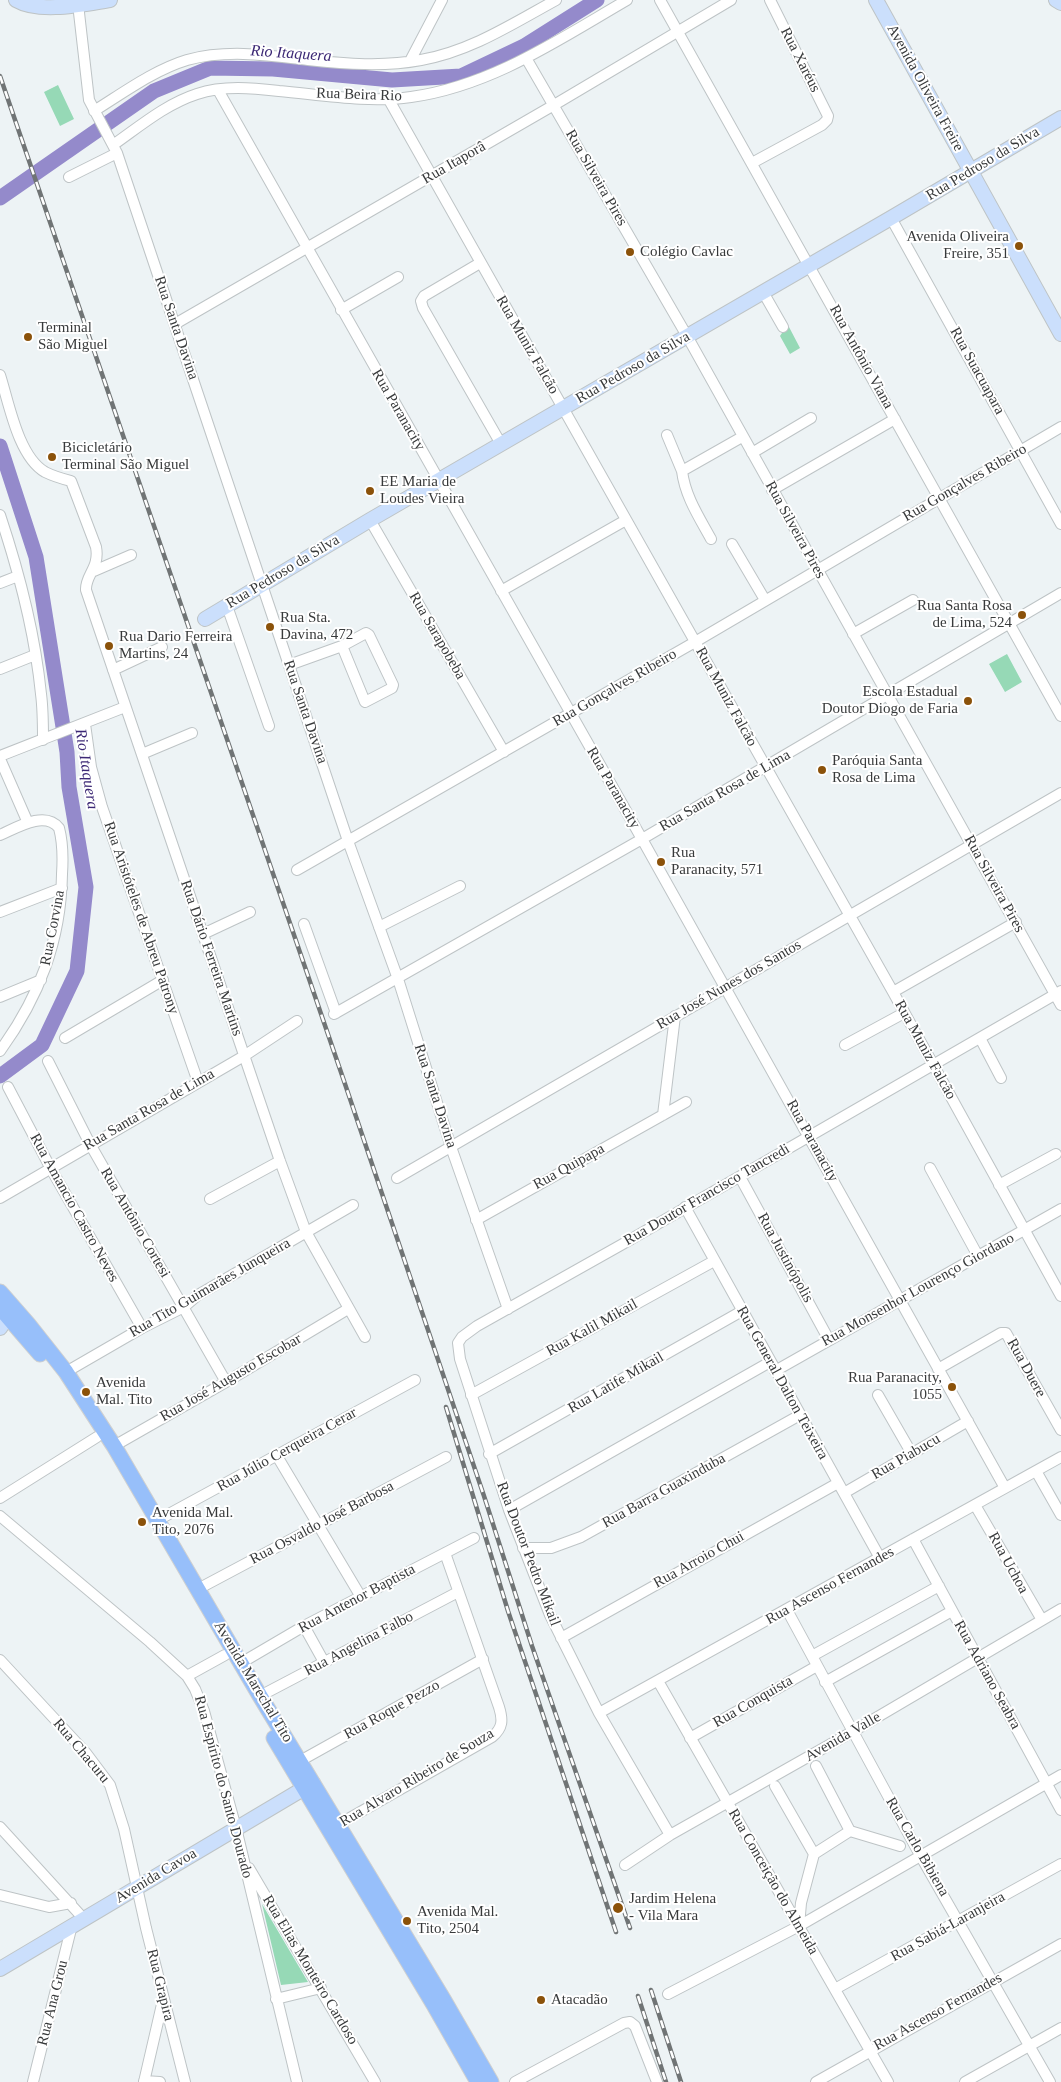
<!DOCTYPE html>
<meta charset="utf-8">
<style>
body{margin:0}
canvas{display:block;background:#edf3f5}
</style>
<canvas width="1061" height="2082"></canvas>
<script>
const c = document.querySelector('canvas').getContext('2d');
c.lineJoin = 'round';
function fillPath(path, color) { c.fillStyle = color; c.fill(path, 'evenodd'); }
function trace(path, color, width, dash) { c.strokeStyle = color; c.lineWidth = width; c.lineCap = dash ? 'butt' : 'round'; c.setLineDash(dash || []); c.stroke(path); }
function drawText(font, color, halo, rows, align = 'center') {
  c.font = font + ' Georgia,serif'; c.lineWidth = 4; c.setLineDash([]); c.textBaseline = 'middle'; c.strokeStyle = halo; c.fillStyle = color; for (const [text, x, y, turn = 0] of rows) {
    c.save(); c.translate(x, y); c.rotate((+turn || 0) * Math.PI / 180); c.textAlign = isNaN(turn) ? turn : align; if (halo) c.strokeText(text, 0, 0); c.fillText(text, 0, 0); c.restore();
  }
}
fillPath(new Path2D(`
 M58 85 74 119 60 126 44 92Z
 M786 327H789L800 348 790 354 780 336Z
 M1007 654 1022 682 1005 692 989 664Z
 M262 1904 308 1982 281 1985Z`), '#96d9b6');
trace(new Path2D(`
 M0 198 154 91 210 68 273 69 392 80 461 76 524 46 597 0
 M0 446 36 557 67 752 69 787 86 887 77 971 42 1045 0 1076`), '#948acb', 15);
const street = new Path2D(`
 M660 0 1061 716
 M78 4 89 100 117 153 348 841 398 979 451 1147 508 1309
 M526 58 687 336 1061 1005
 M410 61 442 0
 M218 90 642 839 1005 1488
 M389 100 893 992 1061 1296
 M94 111C123 93 154 70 187 60 227 49 267 55 308 60 346 64 384 67 421 60 471 51 512 24 556 0
 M113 145C140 126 166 104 197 94 223 85 253 88 279 91 323 95 368 103 411 97 491 86 558 40 627 0
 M752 163 822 125 827 120 828 116 770 0
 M69 177 117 153
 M891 218 1061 524
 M480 263 424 296 421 301 423 308 501 444
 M763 292 783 327
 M341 310 398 277
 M175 324 554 105 731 0
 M0 375C9 403 18 456 45 472 53 476 63 479 71 481L96 547C100 568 85 575 86 590L280 1161 306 1232 365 1337
 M667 435 682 471
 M752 453 811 418
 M772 490 895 419
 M0 515C19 572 35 634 41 694 43 709 43 725 43 740
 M370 520 504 752
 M711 539C699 517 685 496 682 471L742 437
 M732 544 765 600
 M94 571 131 555
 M0 583 18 576
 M501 591 626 520
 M227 606 269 726
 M853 634 913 600
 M289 665 342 646 366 633 369 635 393 685 392 688 365 702 342 646
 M0 669 35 655
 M113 670 162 647
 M85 724 91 767 102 807 198 1082
 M142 754 192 733
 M0 756 125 707
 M0 759 28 823
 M0 835C16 828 45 810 59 828 63 843 63 859 62 874 61 941 39 997 0 1051
 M297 870 695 642 1061 427
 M0 912 62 888
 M304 924 336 1013
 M379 927 460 886
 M203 934 250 912
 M893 992 1016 922
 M0 997 41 980
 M334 1014 642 839 1061 593
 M65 1038 163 980
 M980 1038 1001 1078
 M845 1045 904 1013
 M48 1061 90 1144 226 1382
 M8 1087 50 1167 142 1328
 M663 1115 675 1016
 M930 1168 978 1256
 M740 1177 829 1340
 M397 1178 1061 793
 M999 1185 1056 1154
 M0 1198 244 1056 297 1021
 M210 1199 280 1161
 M685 1207 880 1558
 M476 1220 686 1102
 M938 1369 1001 1333H1006L1061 1430
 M775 1371 1061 1209
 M66 1372 142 1328 184 1307 198 1295 353 1205
 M471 1395 714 1261
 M878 1395 912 1454
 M114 1446 226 1382 348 1309
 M489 1454 742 1311
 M277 1456 361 1597
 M1036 1471 1061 1515
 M844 1493 968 1421
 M0 1498 97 1437
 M975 1505 1042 1620
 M509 1510 770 1362
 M0 1516 150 1642 187 1676 195 1689 204 1711 236 1828 297 2082
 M158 1520 415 1380
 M913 1539 1061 1810
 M523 1548H551L581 1537 800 1415
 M198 1589 446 1457
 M787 1610 920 1855 1050 2082
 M304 1626 324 1662
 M561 1638 838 1483
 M812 1656 939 1586
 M0 1660 86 1753 110 1785 124 1829 146 1928 185 2082
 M241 1663 304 1626 474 1538
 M187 1676 225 1655
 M658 1681 888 2082
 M825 1682 952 1611
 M260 1696 458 1592
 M599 1713 1061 1457
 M690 1738 817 1666
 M300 1761 483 1659
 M775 1786 814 1854 801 1903 799 1926
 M0 1827 83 1918
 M334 1827 492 1737C503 1728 503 1720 499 1707L445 1553
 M850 1831 900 1846
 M670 1835 599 1713 550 1615 509 1510 460 1359 458 1343 462 1337 477 1326 621 1245 1061 991
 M814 1854 850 1831 816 1766
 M625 1865 670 1835 852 1732 1061 1609
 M249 1868 375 2082
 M0 1895 49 1907 71 1903
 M835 1989 1061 1864
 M668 1994 799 1926 1061 1775
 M276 1999 321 1988
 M144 2081 160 2082
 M33 2082 72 1925
 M144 2082 163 2000
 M515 2082 624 2023 630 2022 635 2026 657 2082
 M816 2082 1061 1944
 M965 2082 1061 2028`);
const secondary = new Path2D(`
 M16 0C40 14 84 4 110 0
 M876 0 1061 334
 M1056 0 1061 3
 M205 619 370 520 891 218 1061 118
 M0 1328 8 1316
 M0 1969 313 1783`);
const primary = new Path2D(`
 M0 1292 28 1324 66 1372 114 1446 260 1696 443 1999 491 2082
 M1 1309 40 1354
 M274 1738 434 2005 478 2082`);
trace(street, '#bec4c6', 12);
trace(secondary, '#bec4c6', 16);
trace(primary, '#cfd0d0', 17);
trace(street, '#fff', 10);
trace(secondary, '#cbdffc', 14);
trace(primary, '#97bffa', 15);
const rail = new Path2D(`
 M0 76 344 1081 484 1496 532 1646 630 1928
 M446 1407 508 1611 616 1932
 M651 1990 681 2082
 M638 1996 666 2082`);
trace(rail, '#707475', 4.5);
trace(rail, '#fff', 2.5, [8]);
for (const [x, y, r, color] of [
 [1019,246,5,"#8b520a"],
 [630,252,5,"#8b520a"],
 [28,337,5,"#8b520a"],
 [52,457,5,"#8b520a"],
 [370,491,5,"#8b520a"],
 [1022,615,5,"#8b520a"],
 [270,627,5,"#8b520a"],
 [109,646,5,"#8b520a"],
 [968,701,5,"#8b520a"],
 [822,770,5,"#8b520a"],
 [661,862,5,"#8b520a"],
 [952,1387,5,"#8b520a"],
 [86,1392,5,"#8b520a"],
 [142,1522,5,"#8b520a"],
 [618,1908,6,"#8b520a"],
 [407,1921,5,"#8b520a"],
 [541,2000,5,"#8b520a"]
]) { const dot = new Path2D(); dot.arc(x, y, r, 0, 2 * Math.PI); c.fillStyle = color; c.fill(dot); trace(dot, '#fff', 2); }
drawText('15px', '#383a3b', '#fff', [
 ["Rua Xaréus",800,60,63],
 ["Avenida Oliveira Freire",925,88,61],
 ["Rua Beira Rio",359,95,2],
 ["Rua Itaporâ",454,163,-30],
 ["Rua Pedroso da Silva",983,164,-31],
 ["Rua Silveira Pires",596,178,60],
 ["Rua Santa Davina",176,328,71],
 ["Rua Muniz Falcão",527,345,60],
 ["Rua Antônio Viana",861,357,61],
 ["Rua Pedroso da Silva",633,368,-30],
 ["Rua Suacuapara",977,371,61],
 ["Rua Paranacity",398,410,60],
 ["Rua Gonçalves Ribeiro",965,483,-30],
 ["Rua Silveira Pires",795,530,61],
 ["Rua Pedroso da Silva",283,572,-31],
 ["Rua Sarapobeba",437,636,60],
 ["Rua Gonçalves Ribeiro",615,688,-30],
 ["Rua Muniz Falcão",726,697,61],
 ["Rua Santa Davina",305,712,71],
 ["Rua Paranacity",613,788,60],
 ["Rua Santa Rosa de Lima",725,791,-30],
 ["Rua Silveira Pires",994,884,61],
 ["Rua Aristóteles de Abreu Patrony",141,918,71],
 ["Rua Corvina",53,928,-79],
 ["Rua Dário Ferreira Martins",211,958,71],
 ["Rua José Nunes dos Santos",729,985,-30],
 ["Rua Muniz Falcão",925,1050,61],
 ["Rua Santa Davina",435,1096,72],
 ["Rua Santa Rosa de Lima",149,1110,-30],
 ["Rua Paranacity",812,1141,61],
 ["Rua Quipapa",569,1167,-29],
 ["Rua Doutor Francisco Tancredi",707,1195,-30],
 ["Rua Amancio Castro Neves",74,1208,61],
 ["Rua Antônio Cortesi",135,1223,60],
 ["Rua Justinópolis",785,1258,61],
 ["Rua Tito Guimarães Junqueira",210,1288,-30],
 ["Rua Monsenhor Lourenço Giordano",918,1290,-29],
 ["Rua Kalil Mikail",592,1328,-29],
 ["Rua Duere",1026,1368,61],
 ["Rua José Augusto Escobar",231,1378,-30],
 ["Rua Latife Mikail",616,1383,-30],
 ["Rua General Dalton Teixeira",782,1383,61],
 ["Rua Júlio Cerqueira Cerar",287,1450,-29],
 ["Rua Piabucu",906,1457,-30],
 ["Rua Barra Guaxinduba",664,1491,-29],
 ["Rua Osvaldo José Barbosa",322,1523,-28],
 ["Rua Doutor Pedro Mikail",528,1554,69],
 ["Rua Arroio Chui",699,1560,-29],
 ["Rua Uchoa",1008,1563,61],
 ["Rua Ascenso Fernandes",830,1586,-29],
 ["Rua Antenor Baptista",357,1599,-28],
 ["Rua Angelina Falbo",359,1644,-28],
 ["Rua Adriano Seabra",987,1675,61],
 ["Avenida Marechal Tito",253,1682,59],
 ["Rua Conquista",753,1702,-30],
 ["Rua Roque Pezzo",392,1710,-29],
 ["Avenida Valle",843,1737,-30],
 ["Rua Chacuru",81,1751,50],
 ["Rua Alvaro Ribeiro de Souza",417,1778,-31],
 ["Rua Espírito do Santo Dourado",223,1787,75],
 ["Rua Carlo Bibiena",917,1847,60],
 ["Avenida Cavoa",156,1876,-31],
 ["Rua Conceição do Almeida",773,1882,60],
 ["Rua Sabiá-Laranjeira",948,1927,-29],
 ["Rua Elias Monteiro Cardoso",310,1970,59],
 ["Rua Grapira",160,1985,76],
 ["Rua Ana Grou",53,2003,-76],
 ["Rua Ascenso Fernandes",938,2012,-29]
]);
drawText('15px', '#383a3b', '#fff', [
 ["Avenida Oliveira",1009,237,"right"],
 ["Freire, 351",1009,254,"right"],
 ["Colégio Cavlac",640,252],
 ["Terminal",38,328],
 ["São Miguel",38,345],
 ["Bicicletário",62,448],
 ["Terminal São Miguel",62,465],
 ["EE Maria de",380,482],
 ["Loudes Vieira",380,499],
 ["Rua Santa Rosa",1012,606,"right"],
 ["de Lima, 524",1012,623,"right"],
 ["Rua Sta.",280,618],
 ["Davina, 472",280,635],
 ["Rua Dario Ferreira",119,637],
 ["Martins, 24",119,654],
 ["Escola Estadual",958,692,"right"],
 ["Doutor Diogo de Faria",958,709,"right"],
 ["Paróquia Santa",832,761],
 ["Rosa de Lima",832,778],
 ["Rua",671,853],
 ["Paranacity, 571",671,870],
 ["Rua Paranacity,",942,1378,"right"],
 ["1055",942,1395,"right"],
 ["Avenida",96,1383],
 ["Mal. Tito",96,1400],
 ["Avenida Mal.",152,1513],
 ["Tito, 2076",152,1530],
 ["Jardim Helena",629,1899],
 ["- Vila Mara",629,1916],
 ["Avenida Mal.",417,1912],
 ["Tito, 2504",417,1929],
 ["Atacadão",551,2000]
], 'left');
drawText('italic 16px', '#3c2875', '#fff', [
 ["Rio Itaquera",291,54,4],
 ["Rio Itaquera",86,769,81]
]);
</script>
